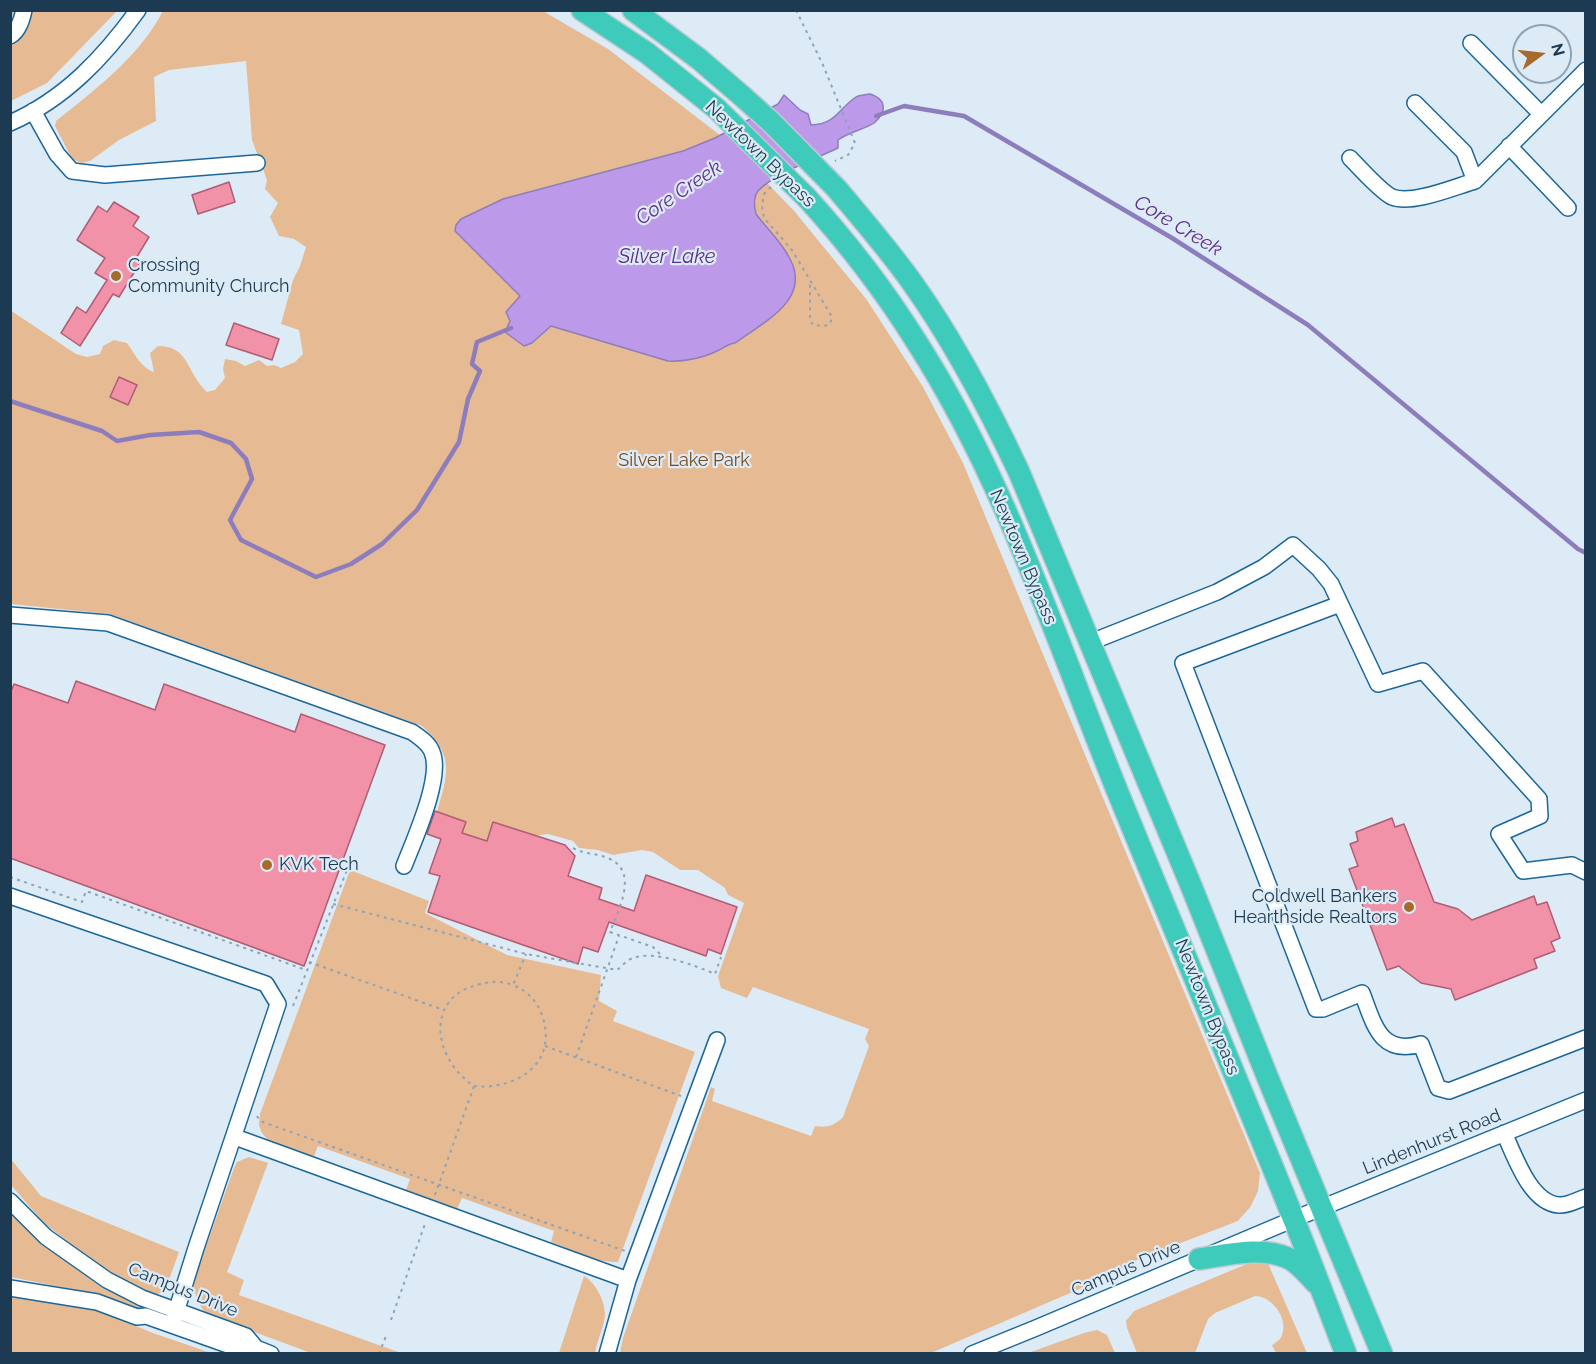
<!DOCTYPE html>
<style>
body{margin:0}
#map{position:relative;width:1596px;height:1364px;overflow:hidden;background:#ddebf7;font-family:Raleway,sans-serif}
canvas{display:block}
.frame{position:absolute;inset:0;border:12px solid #1c3a52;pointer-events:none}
.north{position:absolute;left:1512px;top:24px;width:60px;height:60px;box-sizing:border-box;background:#ddebf7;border:2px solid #90a4b5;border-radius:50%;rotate:75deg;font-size:16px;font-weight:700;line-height:24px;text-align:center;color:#1c3a52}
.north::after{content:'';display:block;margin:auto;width:21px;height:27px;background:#a66b2c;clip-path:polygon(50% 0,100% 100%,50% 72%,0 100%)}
</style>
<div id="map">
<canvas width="1596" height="1364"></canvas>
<div class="frame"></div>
<div class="north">N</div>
</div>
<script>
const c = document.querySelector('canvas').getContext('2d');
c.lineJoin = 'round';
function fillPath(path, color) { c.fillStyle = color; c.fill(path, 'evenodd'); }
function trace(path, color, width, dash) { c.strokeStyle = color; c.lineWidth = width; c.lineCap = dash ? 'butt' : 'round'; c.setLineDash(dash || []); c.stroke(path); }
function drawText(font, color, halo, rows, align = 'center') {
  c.font = font + ' Raleway,sans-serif'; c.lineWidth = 4.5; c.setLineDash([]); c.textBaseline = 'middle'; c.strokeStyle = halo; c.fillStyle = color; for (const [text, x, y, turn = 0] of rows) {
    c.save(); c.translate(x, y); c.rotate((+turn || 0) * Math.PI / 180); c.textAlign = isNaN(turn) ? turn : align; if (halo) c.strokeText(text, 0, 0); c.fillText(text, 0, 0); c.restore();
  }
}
fillPath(new Path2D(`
 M11 11H117L47 83 11 101Z
 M163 11H543L608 49 725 139 795 212 867 300 923 387 963 463 1260 1173 1258 1191 1251 1206 1238 1221 1139 1259 1084 1287 931 1353H620L623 1338 711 1087 715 1089 712 1101 811 1136 815 1126C827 1128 834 1126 843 1117L869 1046 865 1039 869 1029 753 987 747 998 721 988 718 976 744 903 728 895 725 888 698 870H680L653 852 642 850 613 855 598 850 579 848 573 841 548 834 533 836 494 822 487 841 462 833 466 822 437 812C448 773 455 756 422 726L110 614 11 604 10 310 76 354 87 357 100 354 103 346 114 340 127 343C135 354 141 368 154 372L150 353 158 346C190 346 186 373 207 392L215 390 225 378 223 369 225 359 236 361 245 366 259 360 267 366 274 365 281 368 295 362 303 354 299 330 281 324 293 280 300 266 306 247 294 239 279 236 270 217 278 203 265 189 267 180 252 140 246 61 169 70 154 77 156 121 119 140 90 161 82 163 72 159 55 126 56 121C96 89 139 57 163 11Z
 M350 870 429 901 425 913 507 955 601 975 599 1001 617 1011 613 1021 695 1052 618 1262C596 1263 572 1250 551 1242L554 1231 462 1198 457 1209 406 1190 410 1179 318 1146 314 1156C298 1152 265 1147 260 1128 258 1124 260 1118 260 1114Z
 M249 1157 268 1163 227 1272 244 1280 239 1295 401 1353H311L211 1316 203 1310 197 1300 194 1289V1280L234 1168 237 1162Z
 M10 1158 41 1196 179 1252 165 1291 158 1294H151L139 1289 96 1264 43 1222 11 1185Z
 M11 1208 54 1252 96 1283 143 1306 144 1310 142 1311 90 1293 11 1277Z
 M1254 1261H1267L1307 1353H1276L1272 1345C1273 1345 1279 1340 1280 1339 1291 1323 1274 1296 1255 1296L1215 1313 1208 1319 1195 1353H1137L1127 1328 1126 1321 1134 1311Z
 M584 1276C596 1283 605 1301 605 1315 604 1327 597 1341 595 1353H559Z
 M10 1294 97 1310 153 1333 211 1353H11Z
 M1097 1330 1107 1335 1115 1353H1028L1084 1333Z`), '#e6bb93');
const water = new Path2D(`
 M870 94C887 99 887 112 874 123 865 129 849 132 838 140V148C817 158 772 175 758 191 753 197 754 206 756 214 767 229 782 242 790 259 812 300 762 323 735 343 727 344 724 348 717 351 703 358 683 362 668 361L551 326 532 343 524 346 505 332 510 321 506 312 520 296 455 231 456 225 461 219 503 199 683 151 715 138 778 104 784 95 800 110 808 114 811 125C836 124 838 109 856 97 859 95 865 95 870 94Z`);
fillPath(water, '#bd9ae9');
trace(water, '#8d7dbc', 1.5);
trace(new Path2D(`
 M876 116 904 106 964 116 1172 238 1308 325 1578 549 1586 553
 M10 401 102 431 117 441 150 435 199 432 231 443 246 459 252 479 230 520 241 540 316 577 351 564 382 544 417 510 459 442 468 399 480 371 472 364 477 342 511 328`), '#8d7dbc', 4.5);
const building = new Path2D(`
 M229 182 235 202 198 214 192 195Z
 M114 202 139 217 133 226 149 237 135 260 140 263 119 297 113 294 80 346 61 333 77 307 86 313 107 280 95 273 105 258 77 240 98 206 107 212Z
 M234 323 279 339 272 360 226 345Z
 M119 377 137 385 128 405 110 397Z
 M76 681 155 710 164 684 295 732 301 714 385 745 304 966 10 858V694L14 684 68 703Z
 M435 811 466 822 462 833 487 841 493 822 565 845 575 856 568 876 602 888 599 899 634 911 646 875 737 907 721 954 708 949 706 956 609 922 598 952 583 947 578 964 428 912 440 876 429 873 441 839 427 834Z
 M1392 818 1395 827 1404 824 1434 902 1458 909 1472 920 1534 896 1537 905 1547 902 1560 938 1551 942 1555 951 1534 959 1537 968 1455 1000 1451 989 1421 983 1401 968 1399 966 1387 970 1349 869 1358 866 1350 844 1358 841 1356 832Z`);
fillPath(building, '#f192a9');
trace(building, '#b05d73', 1.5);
const minor = new Path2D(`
 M10 36C19 31 22 19 24 10
 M1471 43 1541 114
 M33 111 57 154 72 171 105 175 257 163
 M10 123C65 99 104 57 138 10
 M1509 146 1568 208
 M1350 158C1359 167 1381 192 1392 197 1412 205 1454 187 1475 181L1464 152 1415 103
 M1475 181 1586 70
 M1340 604 1183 663 1316 1009H1323L1362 993C1374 1024 1380 1056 1421 1044L1438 1088 1449 1091 1586 1038
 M10 615 108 623 412 732C419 737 429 743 432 752 443 777 414 840 404 866
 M1091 642 1217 592 1264 567 1293 545 1319 569 1331 584 1378 684 1423 671 1539 799 1540 816 1499 834 1523 871 1572 865 1586 872
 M10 896 266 984 278 1004 196 1248 172 1325
 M1504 1133C1515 1156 1530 1203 1559 1205 1568 1206 1577 1200 1586 1197
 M235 1137 628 1280
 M10 1201 46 1237 107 1280 142 1298 246 1336 256 1348 271 1354
 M10 1288 97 1302 137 1317 146 1316 242 1350 256 1348
 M607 1354 628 1280 717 1040
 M972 1354 1036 1328 1294 1219 1586 1100`);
const highway = new Path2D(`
 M582 10 647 53 717 109
 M633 10 699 59 742 96
 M837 189C862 219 888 249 911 281 954 341 988 406 1019 472L1192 888 1269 1081 1382 1354
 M807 198C847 242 884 290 916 341 1008 484 1059 649 1123 805 1179 942 1237 1078 1292 1215 1311 1261 1328 1308 1346 1354
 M1199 1259C1227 1255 1260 1246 1288 1258 1299 1263 1308 1275 1316 1283`);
trace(minor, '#1b679b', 18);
trace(highway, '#bfc8cf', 24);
trace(new Path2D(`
 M796 10 823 65 855 143 848 155 835 161
 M771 187 764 194 762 206 764 218 792 250 832 317 830 324 824 326 813 325 810 320V284
 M573 848C586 855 598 853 610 859 639 873 618 910 610 932L653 947 663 957
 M10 877 82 902 86 891 306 970
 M333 904 526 954 617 970C622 966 627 960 633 958 654 950 694 965 715 974L721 957
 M309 962 444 1010
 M293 1006 347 870
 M545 1046 681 1096
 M576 1057 619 936
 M474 1086C515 1090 557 1065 543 1018 538 1002 528 991 513 985
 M257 1116 260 1121 625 1251
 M435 1195 474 1086C433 1059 423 996 481 984 492 981 501 981 513 985L526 954
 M391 1320 426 1221
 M379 1354 386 1336`), '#8fa3b4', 2, [3, 4.5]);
trace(minor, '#fff', 15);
trace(highway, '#3ecbbb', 21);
const highwayBridge = new Path2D(`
 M742 96 771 122 837 189
 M717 109 807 198`);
trace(highwayBridge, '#bfc8cf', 24, []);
trace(highwayBridge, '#3ecbbb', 21);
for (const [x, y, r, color] of [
 [116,276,6,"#a66b2c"],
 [267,865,6,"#a66b2c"],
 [1409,907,6,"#a66b2c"]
]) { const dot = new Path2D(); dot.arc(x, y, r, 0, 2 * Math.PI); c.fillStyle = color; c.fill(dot); trace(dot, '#ddebf7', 2); }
drawText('18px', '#1c3a52', '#ddebf7', [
 ["Newtown Bypass",760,154,44],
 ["Newtown Bypass",1023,557,67],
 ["Newtown Bypass",1207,1007,68],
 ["Lindenhurst Road",1432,1142,-22],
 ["Campus Drive",1126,1269,-23],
 ["Campus Drive",183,1290,22]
]);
drawText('18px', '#1c3a52', '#ddebf7', [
 ["Crossing",128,266],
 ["Community Church",128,287],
 ["KVK Tech",279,865],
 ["Coldwell Bankers",1397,897,"right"],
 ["Hearthside Realtors",1397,918,"right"]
], 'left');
drawText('18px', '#784a18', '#ddebf7', [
 ["Silver Lake Park",684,461]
]);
drawText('italic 20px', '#5e2f8b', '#ddebf7', [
 ["Core Creek",679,193,-34],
 ["Core Creek",1178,226,31],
 ["Silver Lake",667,257]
]);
</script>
